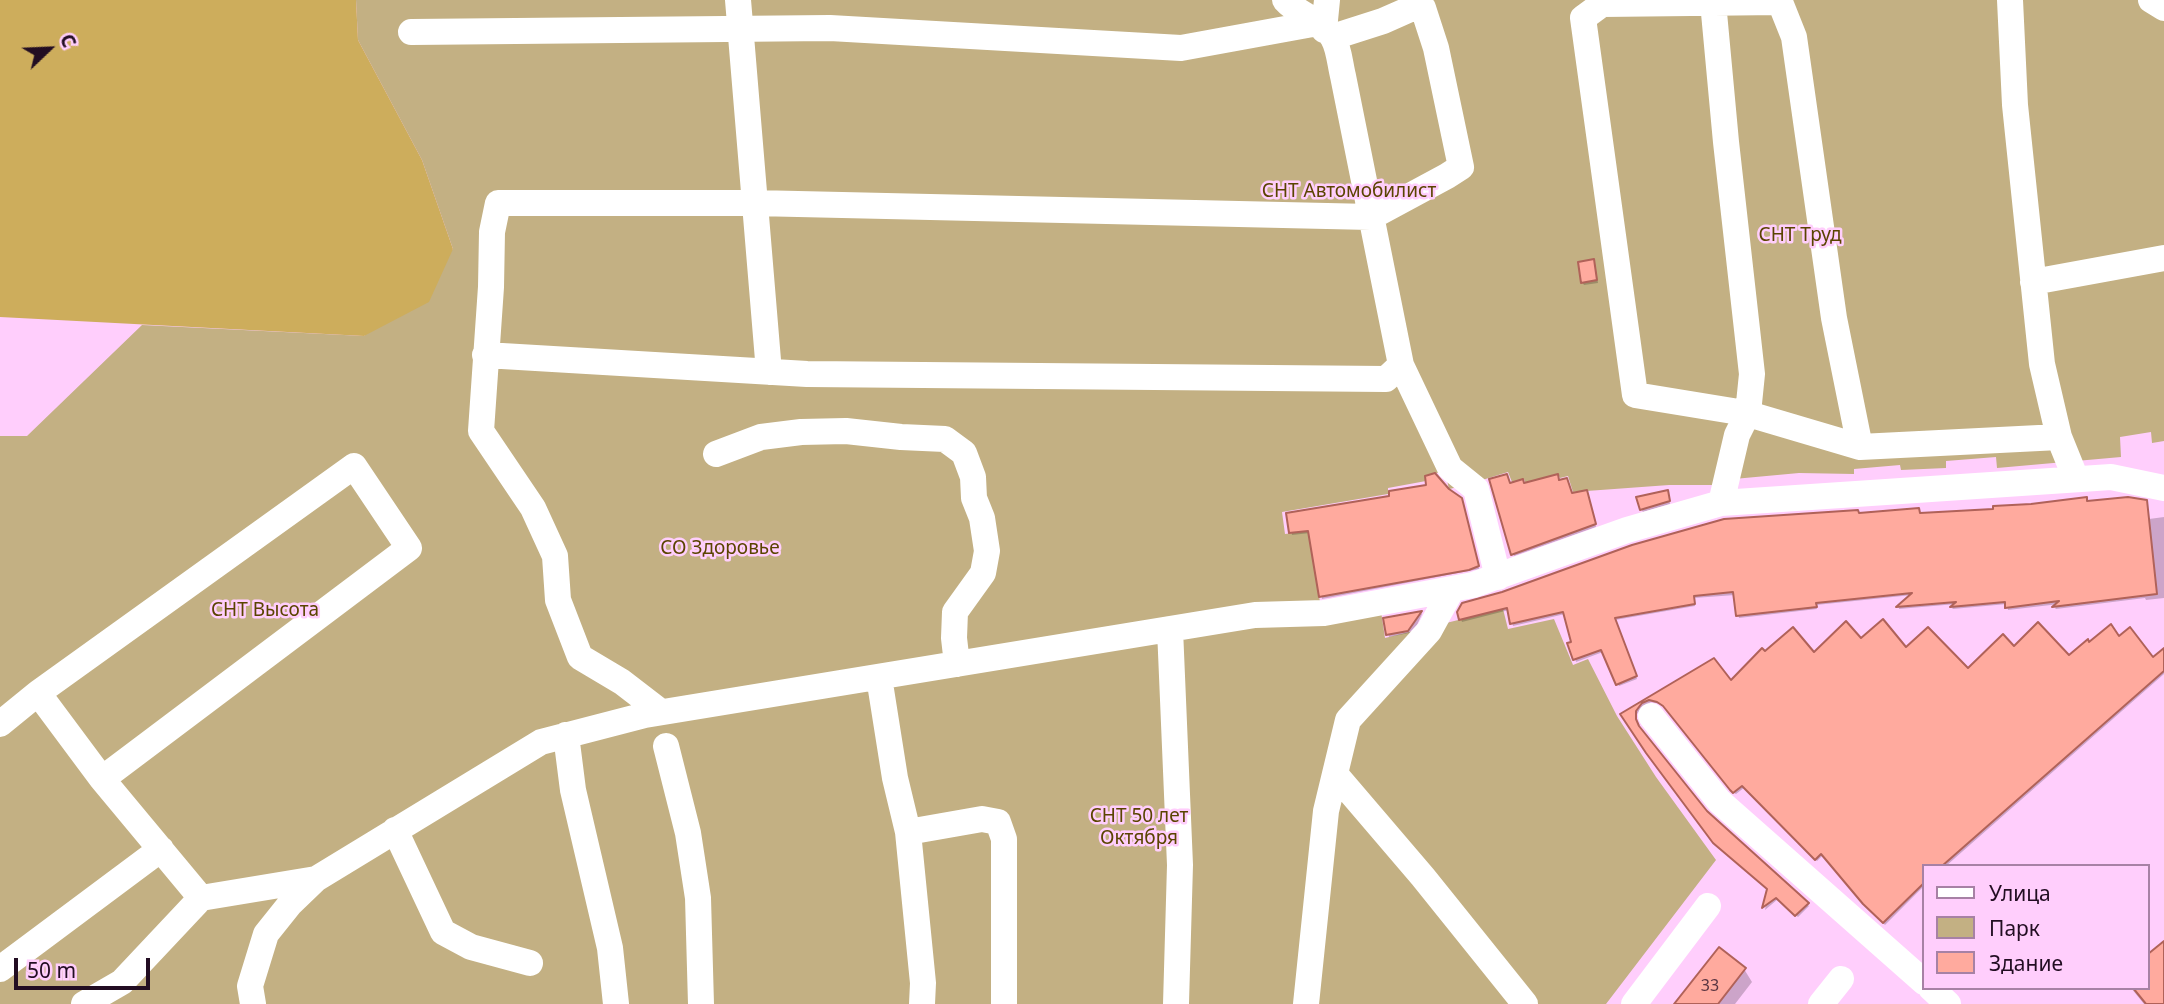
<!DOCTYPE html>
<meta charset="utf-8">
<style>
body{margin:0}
#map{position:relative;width:2164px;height:1004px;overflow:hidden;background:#ffcefc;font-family:"Noto Sans",sans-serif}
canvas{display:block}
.legend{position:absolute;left:1922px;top:864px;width:228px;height:126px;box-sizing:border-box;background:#ffcefc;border:2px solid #a781a5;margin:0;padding:9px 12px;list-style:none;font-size:21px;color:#220d22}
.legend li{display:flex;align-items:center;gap:14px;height:35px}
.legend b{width:35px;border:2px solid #a781a5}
.north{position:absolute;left:14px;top:14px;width:70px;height:70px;-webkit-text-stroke:5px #ffcefc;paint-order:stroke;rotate:67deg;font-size:19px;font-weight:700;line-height:28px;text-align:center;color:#220d22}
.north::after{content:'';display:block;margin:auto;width:24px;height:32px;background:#220d22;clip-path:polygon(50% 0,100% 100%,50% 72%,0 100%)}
.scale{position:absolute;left:14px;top:958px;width:136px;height:32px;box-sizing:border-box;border:4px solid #220d22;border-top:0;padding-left:9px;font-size:21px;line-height:24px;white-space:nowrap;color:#220d22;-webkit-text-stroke:5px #ffcefc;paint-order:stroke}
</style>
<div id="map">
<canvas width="2164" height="1004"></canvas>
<ul class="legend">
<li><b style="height:9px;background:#fff"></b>Улица</li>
<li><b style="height:19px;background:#c3b083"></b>Парк</li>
<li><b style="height:19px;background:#ffaa9e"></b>Здание</li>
</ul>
<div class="north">С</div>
<div class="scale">50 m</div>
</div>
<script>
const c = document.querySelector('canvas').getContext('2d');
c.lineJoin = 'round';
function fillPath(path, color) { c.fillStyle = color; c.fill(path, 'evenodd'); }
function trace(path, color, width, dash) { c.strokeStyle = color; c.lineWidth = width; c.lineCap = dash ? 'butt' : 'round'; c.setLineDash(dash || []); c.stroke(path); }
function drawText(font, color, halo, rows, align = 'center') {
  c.font = font + ' "Noto Sans",sans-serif'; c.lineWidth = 5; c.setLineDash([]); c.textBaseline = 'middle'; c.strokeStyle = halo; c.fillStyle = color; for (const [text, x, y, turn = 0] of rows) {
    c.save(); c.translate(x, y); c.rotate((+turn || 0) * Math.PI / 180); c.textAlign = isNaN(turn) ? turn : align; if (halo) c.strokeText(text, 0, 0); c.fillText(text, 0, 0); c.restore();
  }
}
fillPath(new Path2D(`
 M356 0H2164V441L2152 443 2151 432 2120 437 2121 457 1997 468 1996 457 1946 461V468L1901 470 1900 465 1854 469V474L1799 473 1723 480 1722 485H1669L1573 492 1568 476 1560 478 1558 474 1526 484 1524 479 1512 482 1508 472 1463 486 1449 489 1445 471 1425 476 1426 481 1388 488V494L1282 512 1285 534 1308 531 1321 608 1379 598 1385 638 1503 609 1508 629 1554 619 1573 665 1588 659 1617 716 1656 777 1716 860 1606 1004H0V436H27L142 325 364 336 453 249 422 160 358 40Z`), '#c3b083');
fillPath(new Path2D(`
 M0 0H356L358 40 422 160 453 249 429 302 364 336 0 317Z`), '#cdad5c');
fillPath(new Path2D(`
 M1595 264 1598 283 1584 285 1582 282Z
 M1559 482 1572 495 1588 494 1596 527 1514 556 1510 485Z
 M1668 495 1670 504 1643 512 1641 509Z
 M1463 502 1479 569 1322 599 1310 533 1292 535 1288 515Z
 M2088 503 2149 519 2164 517V598L2146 600 2145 598 2056 609 2055 608 2059 604 2008 610 2007 604 1953 609 1952 608 1956 604 1899 609V608L1912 595 1816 605 1817 609 1739 618 1735 595 1694 598 1695 606 1615 620 1637 679 1619 686 1603 652 1576 662 1565 614 1513 626 1509 610 1462 622 1461 619 1859 515H1920Z
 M1421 613 1422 614 1417 625 1409 633 1389 637 1385 619Z
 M2119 639 2152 660 2164 650V674L1946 866H1924V886L1885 925 1867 907 1823 855 1817 861 1745 787 1736 794 1734 793 1666 708 1660 704 1651 702 1643 706 1637 714 1636 723 1705 812 1809 906 1798 917 1778 899 1765 910 1769 890 1622 715 1713 660 1731 683 1765 653 1814 654 1861 641 1906 650 1968 671 2014 649 2069 657 2089 644Z
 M2164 954V1004H2144L2131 988H2148Z
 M1744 969 1752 982 1735 1004H1677Z`), '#0003');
const building = new Path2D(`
 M1594 259 1597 280 1581 283 1578 262Z
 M1435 473 1449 489 1462 498 1479 566 1469 570 1319 597 1308 531 1289 533 1286 513 1389 496V491L1426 485 1425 476Z
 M1507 474 1510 483 1523 479 1524 483 1558 474 1559 480 1567 478 1572 493 1587 490 1596 524 1511 555 1489 479Z
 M1668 490 1670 501 1640 510 1636 497Z
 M2087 497V501L2128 497 2147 500 2157 594 2052 607 2059 601 2005 608V602L1950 607 1956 602 1896 607 1912 593 1816 603 1817 607 1736 616 1733 592 1694 596 1695 604 1615 618 1637 676 1616 685 1601 650 1573 660 1567 643 1571 642 1563 612 1510 624 1507 608 1459 620 1457 612 1462 603 1502 592 1632 545 1724 519 1858 510 1859 513 1919 508 1920 513 1993 509V506L2031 504Z
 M1422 611 1408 631 1386 635 1383 618Z
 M1883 619 1906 647 1928 627 1968 668 2003 634 2014 646 2038 622 2069 655 2088 639 2089 642 2111 624 2119 636 2130 627 2153 657 2164 648V671L1942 866H1924V883L1883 923 1863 904 1821 854 1815 860 1742 786 1733 793 1730 790 1663 706 1657 702 1649 700 1642 703 1636 711V719L1639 726 1707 811 1809 903 1795 916 1776 898 1762 908 1767 889 1713 843 1646 753 1620 714 1714 658 1731 680 1762 648 1765 651 1793 627 1814 652 1846 621 1861 638Z
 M2164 941V1004H2146L2133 988H2148V954Z
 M1719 947 1746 968 1718 1004H1674Z`);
fillPath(building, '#ffaa9e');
trace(building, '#b06259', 2);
trace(new Path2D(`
 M738 0 769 372
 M1285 0C1298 15 1323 20 1333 38 1339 48 1340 64 1343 76L1401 365 1450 468 1476 489 1498 577
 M2010 0 2015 105 2042 364 2059 437 2076 479
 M2151 0 2164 8
 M1713 2 1726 142 1752 374 1748 413 1737 435 1721 503
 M1324 30 1327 0
 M411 32 830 28 1181 48 1318 23
 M2033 282 2164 258
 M485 355 807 374 1386 379 1401 365
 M1860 447 1834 318 1794 37 1780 2 1602 4 1583 18 1635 395 1745 413 1860 447 2059 437
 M716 454 761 437 801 432 846 431 901 437 945 439 964 453 973 477 974 498 982 518 987 551 983 573 955 612 954 638 957 664
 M1170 629 1180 865 1176 1004
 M879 677 895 778 908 832 923 983 922 1004
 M661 712 622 682 580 657 558 600 555 556 533 508 481 431 491 287 492 232 498 203H754L1371 217 1447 176 1461 167 1436 48 1423 8 1410 9 1383 21 1333 37
 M1651 716 1719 801 1924 982
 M0 724 38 693
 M566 735 573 790 610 948 616 1004
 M666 746 688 833 698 898 701 1004
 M1335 774 1423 877 1525 1004
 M102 779 409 548 354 466 38 693 102 779 201 898 316 879
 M395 830 443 932 471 947 530 963
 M908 832 982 819 998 822 1004 839V1004
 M0 969 161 849
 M1931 988 1948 1004
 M84 1004 122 982 201 898
 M253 1004 250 986 266 934 290 904 316 879 541 742 645 715 1255 615 1324 613 1473 585 1627 530 1721 503 2111 477 2164 488
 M1306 1004 1326 811 1348 720 1429 631 1452 589
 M1634 1004 1708 906
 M1821 1004 1841 979`), '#fff', 26);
drawText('16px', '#593441', null, [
 ["33",1710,986]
]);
drawText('19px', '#5a4400', '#ffcefc', [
 ["СНТ Автомобилист",1349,192],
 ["СНТ Труд",1800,236],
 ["СО Здоровье",720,549],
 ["СНТ Высота",265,611],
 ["СНТ 50 лет",1139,817],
 ["Октября",1139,839]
]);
</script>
